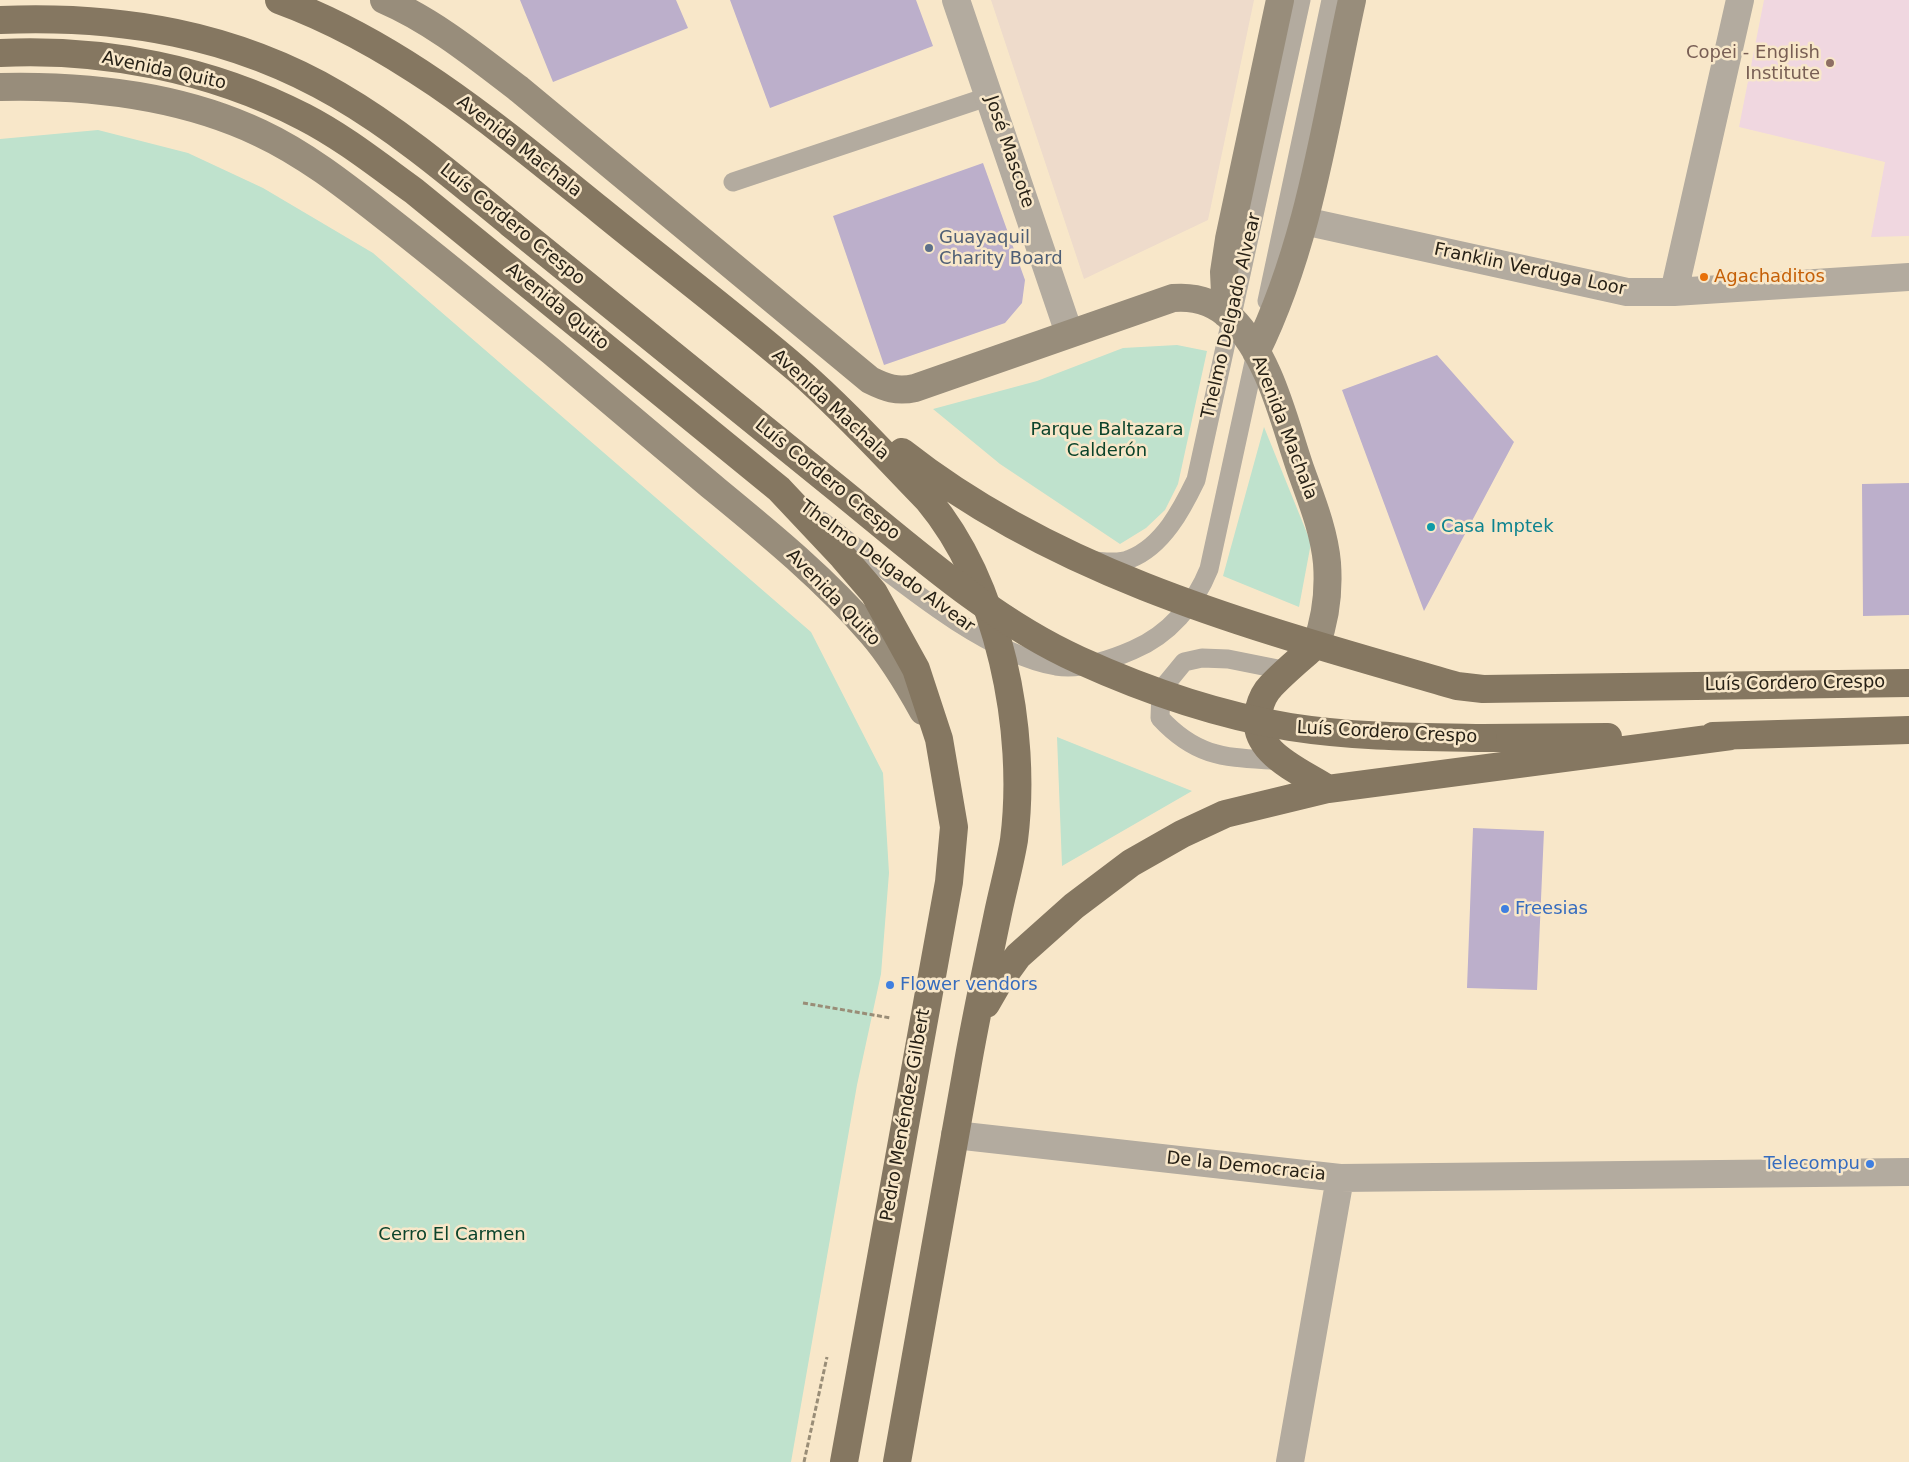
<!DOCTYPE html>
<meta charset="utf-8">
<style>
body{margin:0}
canvas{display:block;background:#f8e7c9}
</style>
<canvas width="1909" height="1462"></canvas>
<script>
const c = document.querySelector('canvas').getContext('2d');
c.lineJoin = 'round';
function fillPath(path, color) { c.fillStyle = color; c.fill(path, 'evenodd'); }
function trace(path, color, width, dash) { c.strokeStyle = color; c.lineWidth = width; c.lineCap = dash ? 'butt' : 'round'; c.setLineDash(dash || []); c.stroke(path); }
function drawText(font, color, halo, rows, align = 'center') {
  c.font = font + ' "DejaVu Sans",sans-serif'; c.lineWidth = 5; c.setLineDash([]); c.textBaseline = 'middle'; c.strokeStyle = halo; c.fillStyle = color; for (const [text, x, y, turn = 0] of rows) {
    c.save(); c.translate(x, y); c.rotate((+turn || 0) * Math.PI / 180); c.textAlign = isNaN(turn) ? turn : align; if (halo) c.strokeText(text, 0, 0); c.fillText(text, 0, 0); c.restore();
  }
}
fillPath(new Path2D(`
 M1764 0H1909V236L1871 237 1885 162 1739 127Z`), '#f0d7e0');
fillPath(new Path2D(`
 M991 0H1254L1208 220 1084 279Z`), '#eedbcb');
fillPath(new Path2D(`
 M98 130 188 153 263 188 373 253 811 632 883 773 889 873 881 974 857 1085 791 1462H0V139Z
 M1177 345 1207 351 1178 484 1165 510 1146 528 1120 544 1000 464 933 409 1037 381 1123 348Z
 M1264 427 1311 543 1299 607 1223 576Z
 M1057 737 1192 791 1062 866Z`), '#bfe2cd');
fillPath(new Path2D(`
 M520 0H676L688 28 553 82Z
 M730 0H916L933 46 770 108Z
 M983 163 1025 280 1022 303 1005 323 884 365 833 216Z
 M1437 355 1514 442 1424 611 1342 390Z
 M1909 483V615L1863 616 1862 484Z
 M1473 828 1544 831 1537 990 1467 988Z`), '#bcafcb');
trace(new Path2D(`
 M803 1003 891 1018
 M804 1462 827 1357`), '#998d77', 3, [5, 2.5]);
trace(new Path2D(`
 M733 182 990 96
 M1267 301 1331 0
 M822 521C885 568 978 652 1056 666 1082 670 1110 660 1133 650 1169 635 1195 604 1209 569L1257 348
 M1096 561C1107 562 1120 564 1130 559 1163 546 1182 509 1196 480L1301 0
 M1282 761C1229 757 1199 760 1160 718L1161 690 1184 662 1202 658 1228 659 1288 671`), '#b3ab9f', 19);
trace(new Path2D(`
 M956 0 1069 333
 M1304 221 1627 292H1674L1909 277
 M1674 292 1740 0
 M955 1135 1340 1178 1909 1172
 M1290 1462 1340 1178`), '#b3ab9f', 28);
trace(new Path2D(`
 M384 0C433 21 477 57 519 89L870 380C886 388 897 392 915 388L1173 298C1196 296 1215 302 1231 318 1270 357 1283 418 1300 468 1311 499 1324 530 1327 563 1329 591 1326 618 1316 645
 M0 87C88 85 180 95 260 133 307 155 348 188 389 220 444 263 497 307 551 351 604 396 657 440 710 485 766 531 824 578 872 634 892 657 908 684 923 711
 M1226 314 1224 272 1229 239 1280 0
 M1256 352C1310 242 1326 118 1352 0`), '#988d7b', 28);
trace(new Path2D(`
 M279 0C400 44 501 130 600 210 666 264 734 315 799 371 845 411 886 457 928 500 999 585 1028 731 1014 840 1010 864 1003 889 998 913 987 966 975 1020 966 1074 943 1203 920 1333 897 1462
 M0 20C120 15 234 34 338 95 400 131 456 179 511 224
 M0 53C104 48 211 69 304 117 343 137 378 165 414 191L779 489 843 557 874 593 916 669 939 739 954 827 949 882 844 1462
 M902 452C1063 579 1265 630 1457 686L1483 689 1909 683
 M1316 645C1301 658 1285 671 1271 686 1265 692 1261 701 1259 709 1248 752 1299 770 1328 789
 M1713 736 1909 730
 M1483 738 1608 737
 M986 1004 997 985 1018 956 1074 906 1131 863 1182 834 1225 814 1328 789 1731 736`), '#857761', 28);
trace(new Path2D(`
 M511 224C620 312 729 401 838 489 912 549 992 621 1079 660 1145 690 1218 715 1290 727 1353 737 1419 737 1483 738`), '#857761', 28);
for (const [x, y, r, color] of [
 [1830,63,5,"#8d6e63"],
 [929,248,5,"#5c6f8a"],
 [1704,277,5,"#e8710a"],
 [1431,527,5,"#0f9aa8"],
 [1505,909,5,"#3f7fe0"],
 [890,985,5,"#3f7fe0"],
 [1870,1164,5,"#3f7fe0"]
]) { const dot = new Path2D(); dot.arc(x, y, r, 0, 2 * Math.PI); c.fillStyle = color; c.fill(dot); trace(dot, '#f8e7c9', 2); }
drawText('18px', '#785e54', '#f8e7c9', [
 ["Copei - English",1820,53],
 ["Institute",1820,74]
], 'right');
drawText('18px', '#272116', '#f8e7c9', [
 ["Avenida Quito",164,71,12],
 ["Avenida Machala",519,147,38],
 ["José Mascote",1009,152,71],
 ["Luís Cordero Crespo",512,225,39],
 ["Franklin Verduga Loor",1530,270,12],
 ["Avenida Quito",557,307,39],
 ["Thelmo Delgado Alvear",1232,316,-77],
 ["Avenida Machala",830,405,43],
 ["Avenida Machala",1284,428,69],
 ["Luís Cordero Crespo",827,480,39],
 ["Thelmo Delgado Alvear",887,567,36],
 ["Avenida Quito",833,598,46],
 ["Luís Cordero Crespo",1795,684,-1],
 ["Luís Cordero Crespo",1387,733,3],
 ["Pedro Menéndez Gilbert",906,1115,-80],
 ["De la Democracia",1246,1167,6]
]);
drawText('18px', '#4e5e75', '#f8e7c9', [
 ["Guayaquil",939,238],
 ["Charity Board",939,259]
], 'left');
drawText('18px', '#c56008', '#f8e7c9', [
 ["Agachaditos",1714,277]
], 'left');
drawText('18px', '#0b432b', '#f8e7c9', [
 ["Parque Baltazara",1107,430],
 ["Calderón",1107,451],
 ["Cerro El Carmen",452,1235]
]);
drawText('18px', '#0d838f', '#f8e7c9', [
 ["Casa Imptek",1441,527]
], 'left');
drawText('18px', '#366cbe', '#f8e7c9', [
 ["Freesias",1515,909],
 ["Flower vendors",900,985],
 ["Telecompu",1860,1164,"right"]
], 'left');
</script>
